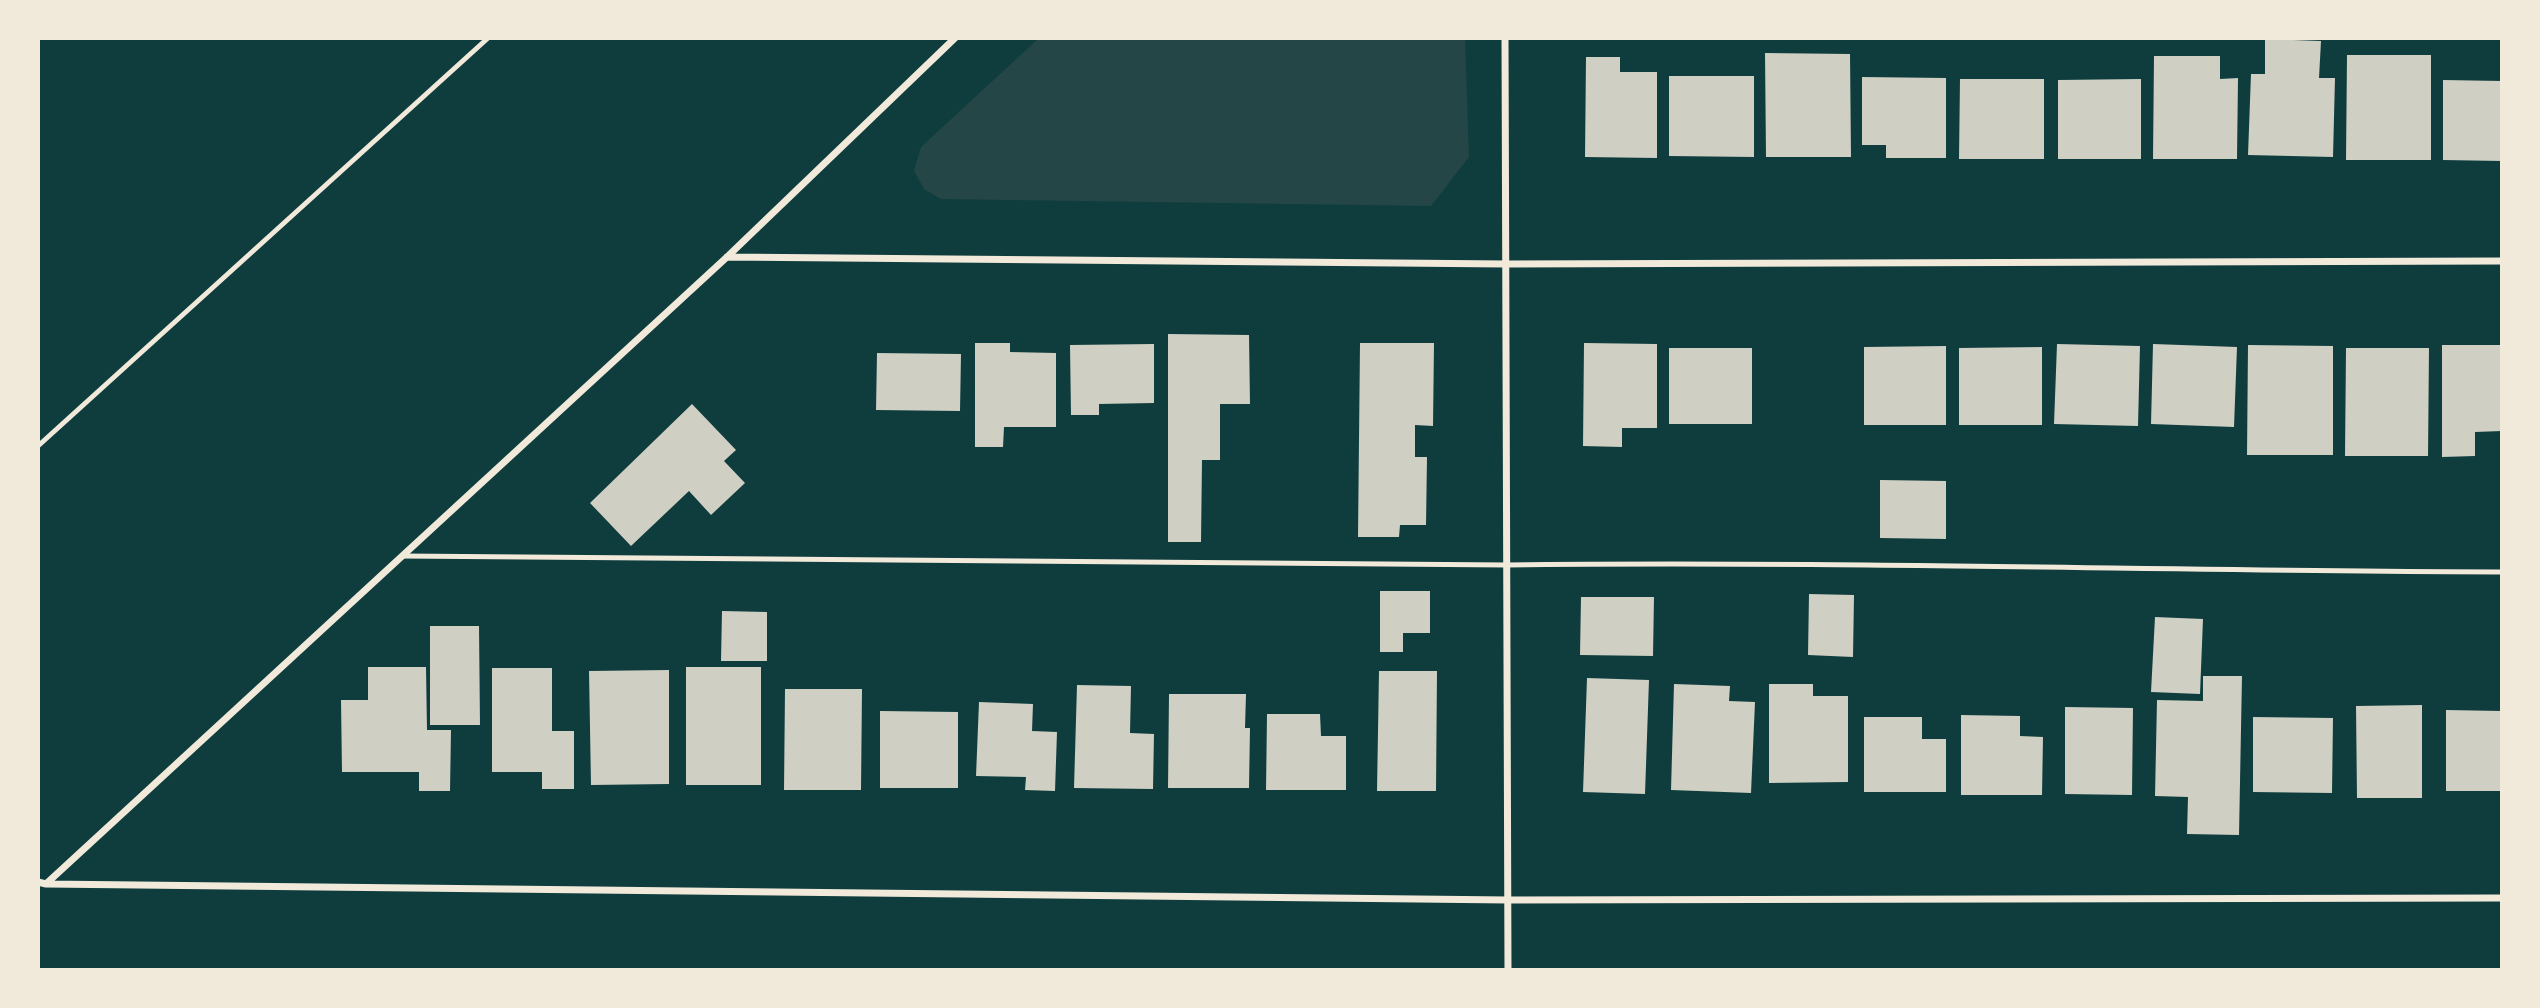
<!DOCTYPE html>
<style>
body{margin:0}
#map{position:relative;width:2540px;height:1008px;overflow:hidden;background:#0f3d3e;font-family:Commissioner,sans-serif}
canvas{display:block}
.frame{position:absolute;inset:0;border:40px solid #f1e9da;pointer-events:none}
</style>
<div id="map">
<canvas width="2540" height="1008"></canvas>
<div class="frame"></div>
</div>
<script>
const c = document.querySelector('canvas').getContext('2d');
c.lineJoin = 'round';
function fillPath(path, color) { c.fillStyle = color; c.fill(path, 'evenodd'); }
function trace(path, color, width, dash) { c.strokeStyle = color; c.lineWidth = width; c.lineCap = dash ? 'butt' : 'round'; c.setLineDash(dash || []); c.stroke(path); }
fillPath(new Path2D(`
 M1038 39H1465L1469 157 1431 206 941 199 924 189 914 171 921 147Z`), '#244646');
fillPath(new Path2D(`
 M2265 39 2321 41 2319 78H2335L2333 157 2248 155 2251 74H2265Z
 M1765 53 1850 54 1851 157H1766Z
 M2347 55H2431V160H2346Z
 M2154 56H2220V79L2238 78 2237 159H2153Z
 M1586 57H1620V72H1657V158L1585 157Z
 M1669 76H1754V157L1669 156Z
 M1862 77 1946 78V158H1886V145H1862Z
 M1960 79H2044V159H1959Z
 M2141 79V159H2058V80Z
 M2443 80 2502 81V161L2443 160Z
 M1168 334 1249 335 1250 404H1220V460H1202L1201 542H1168Z
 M975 343H1010V352L1056 353V427H1004L1003 447H975Z
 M1360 343H1434L1433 426 1415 425V457H1427L1426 525H1400L1399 537H1358Z
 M1584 343 1657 344V428H1622V447L1583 446Z
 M1154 344V403L1099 404V415H1071L1070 345Z
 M2057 344 2140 346 2138 426 2054 424Z
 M2153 344 2237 347 2234 427 2151 424Z
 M2248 345 2333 346V455H2247Z
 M2442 345H2502V431L2475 432V456L2442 457Z
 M1946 346V425H1864V347Z
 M2042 347V425H1959V348Z
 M1669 348H1752V424H1669Z
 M2346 348H2429L2428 456H2345Z
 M877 353 961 354 960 411 876 410Z
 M692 404 736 450 724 461 745 483 711 515 689 491 631 546 590 503Z
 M1880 480 1946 481V539L1880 538Z
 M1380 591H1430V633H1403V652H1380Z
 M1809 594 1854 595 1853 657 1808 655Z
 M1581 597H1654L1653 656 1580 655Z
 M722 611 767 612V661H721Z
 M2155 617 2203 619 2200 694 2151 692Z
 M430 626H479L480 725H430Z
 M368 667H426L427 730H451L450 791H419V772H342L341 700H368Z
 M686 667H761V785H686Z
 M492 668H552V731H574V789H542V772H492Z
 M669 670V784L591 785 589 671Z
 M1379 671H1437L1436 791H1377Z
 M2203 676H2242L2239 835 2187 834 2188 797 2155 796 2157 700 2203 701Z
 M1587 678 1649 680 1645 794 1583 792Z
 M1674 684 1730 686 1729 701 1755 702 1751 793 1671 790Z
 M1769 684H1813V696H1848V782L1769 783Z
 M1077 685 1131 686 1130 733 1154 734 1153 789 1074 788Z
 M785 689H862L861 790H784Z
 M1169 694H1246L1245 728H1250L1249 788H1168Z
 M979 702 1033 704 1032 731 1057 732 1055 791 1025 790 1026 777 976 776Z
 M2422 705V798H2357L2356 706Z
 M2065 707 2133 708 2132 795 2065 794Z
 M2446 710 2502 711V791H2446Z
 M880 711 958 712V788H880Z
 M1267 714H1320L1321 736H1346V790H1266Z
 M1961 715 2020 716V736L2043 737 2042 795H1961Z
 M1864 717H1922V739H1946V792H1864Z
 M2253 717 2333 718 2332 793 2253 792Z`), '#cfcfc3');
trace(new Path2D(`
 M38 446 488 38
 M402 556 1507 565C1839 561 2170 571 2502 572`), '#f1e9da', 5);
trace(new Path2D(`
 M1505 38 1508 970
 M727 257 1506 264 2502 261
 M38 882 46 884 1508 900 2502 898
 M47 883 727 257 955 38`), '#f1e9da', 7);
</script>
